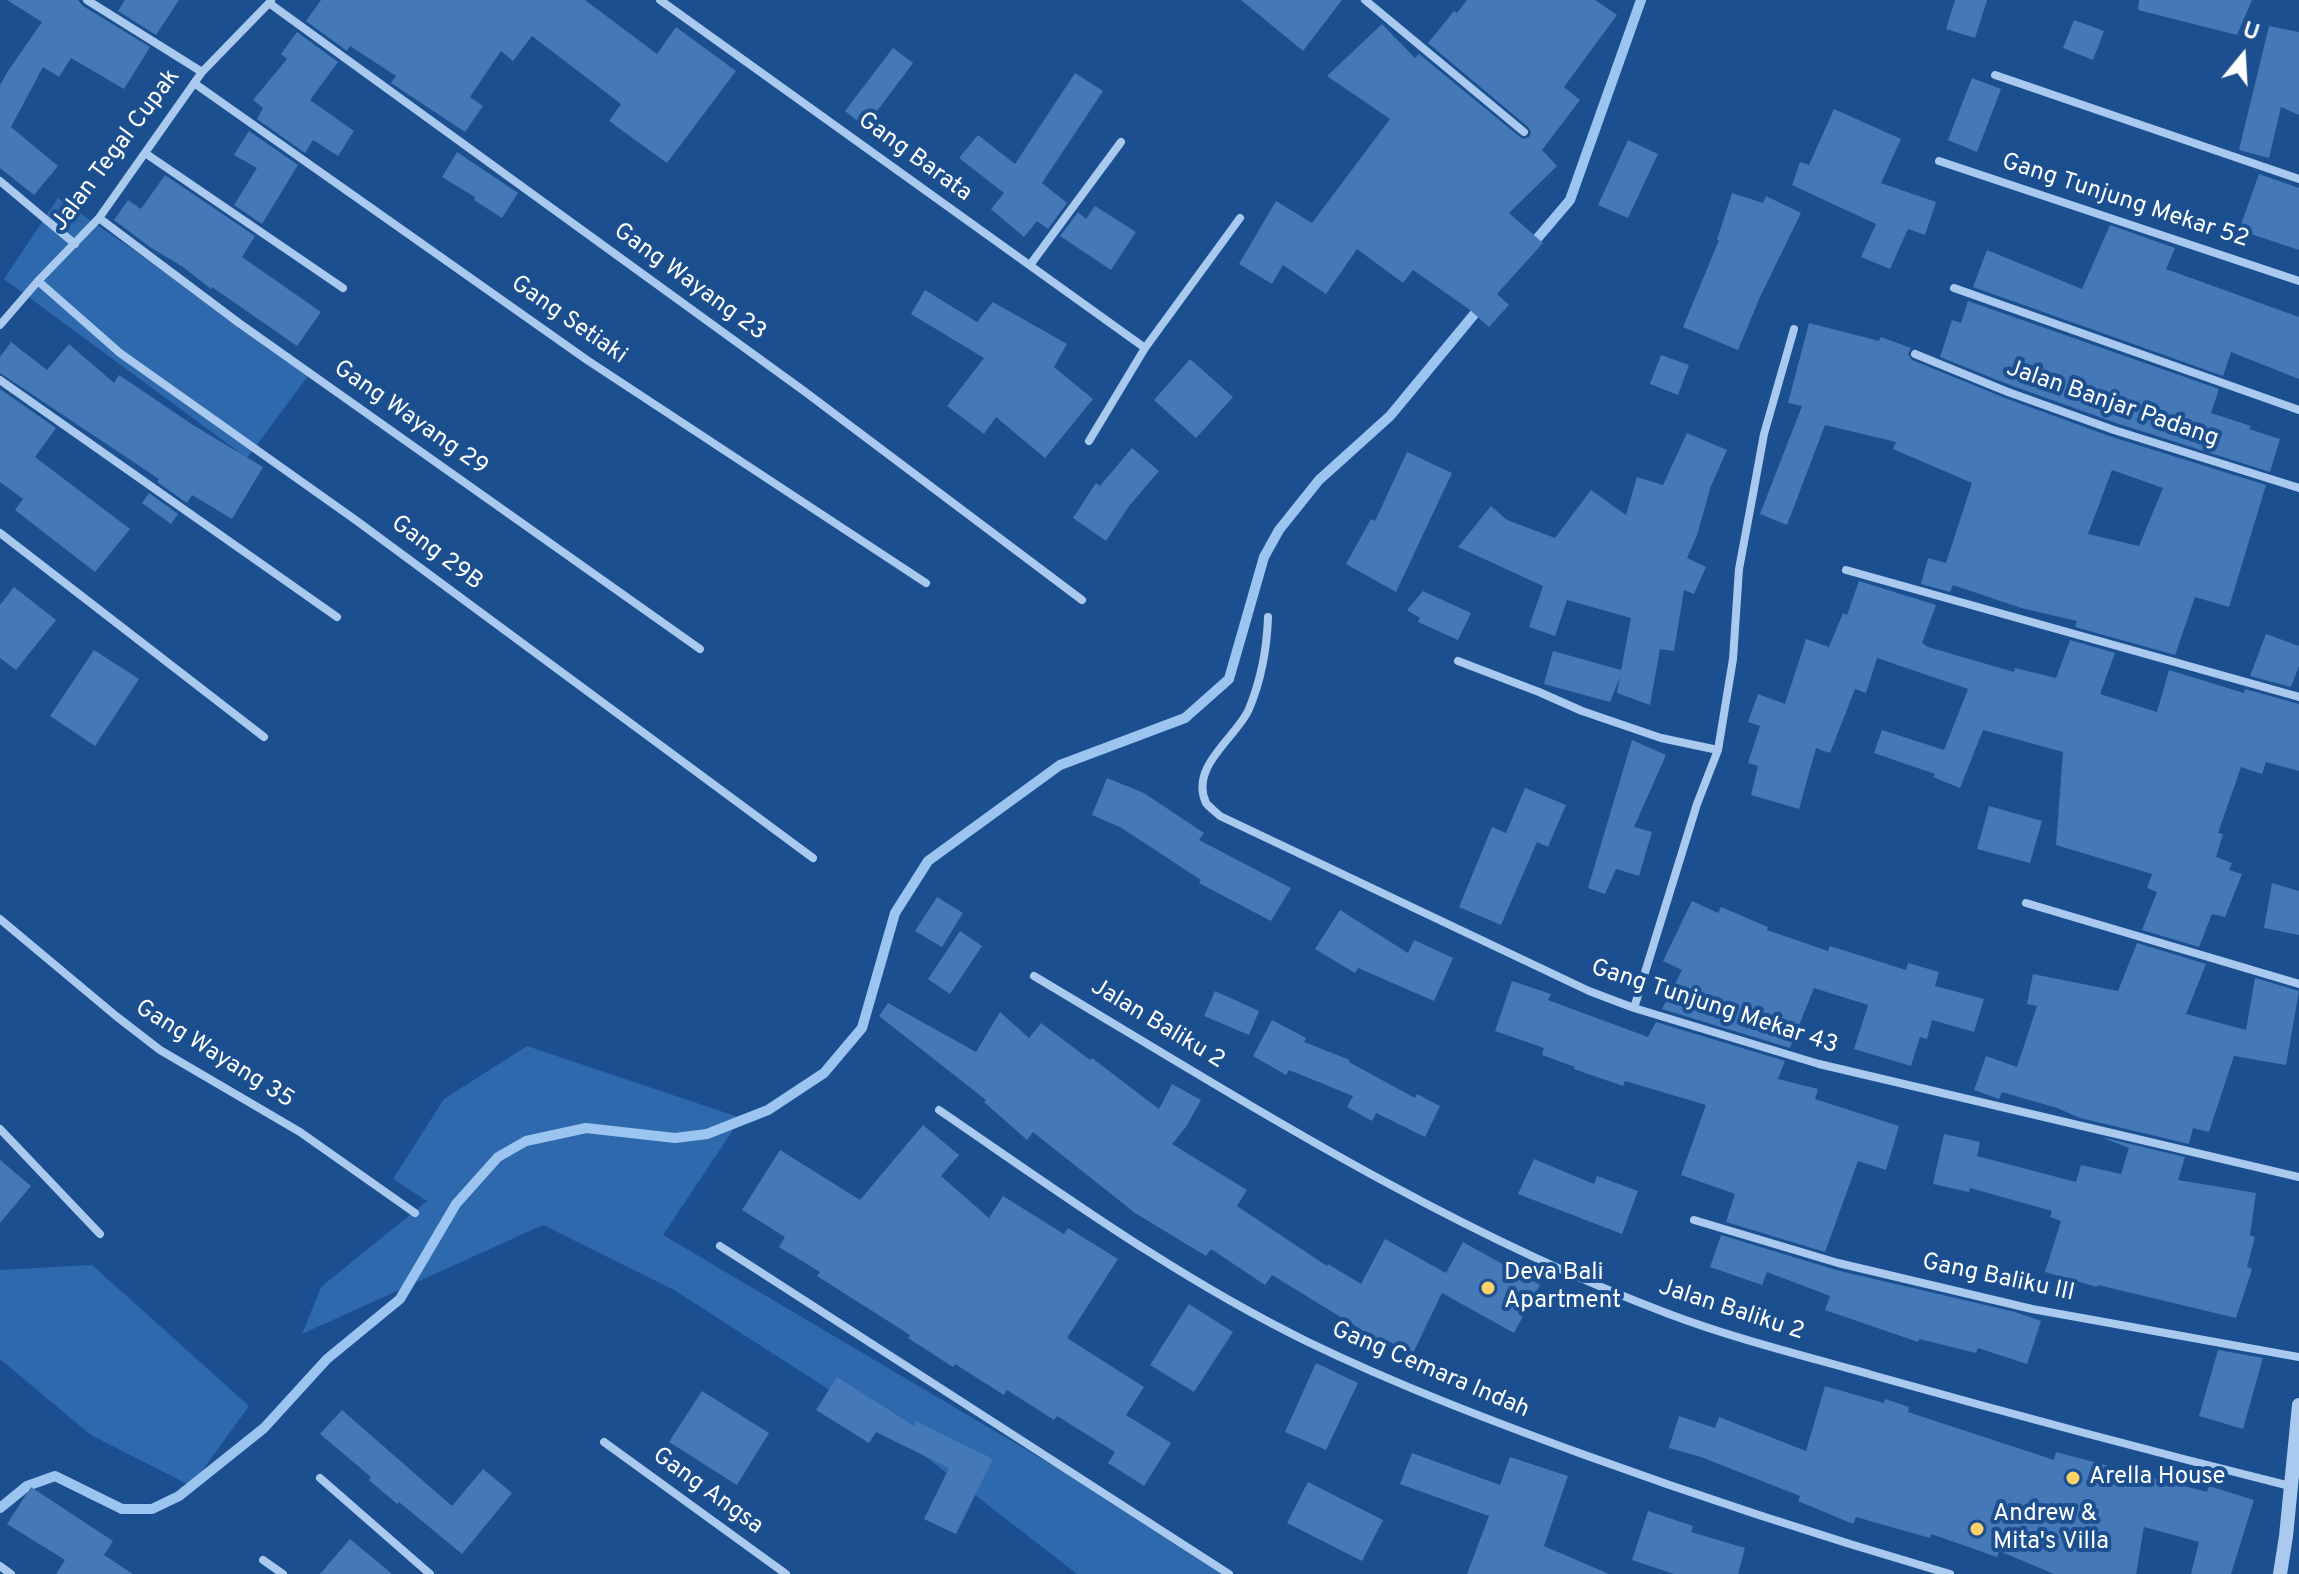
<!DOCTYPE html>
<style>
body{margin:0}
#map{position:relative;width:2299px;height:1574px;overflow:hidden;background:#1b4f8f;font-family:Overpass,sans-serif}
canvas{display:block}
.north{position:absolute;left:2203px;top:16px;width:80px;height:80px;-webkit-text-stroke:6px #1b4f8f;paint-order:stroke;rotate:18deg;font-size:22px;font-weight:700;line-height:32px;text-align:center;color:#fff}
.north::after{content:'';display:block;margin:auto;width:28px;height:36px;background:#fff;clip-path:polygon(50% 0,100% 100%,50% 72%,0 100%)}
</style>
<div id="map">
<canvas width="2299" height="1574"></canvas>
<div class="north">U</div>
</div>
<script>
const c = document.querySelector('canvas').getContext('2d');
c.lineJoin = 'round';
function fillPath(path, color) { c.fillStyle = color; c.fill(path, 'evenodd'); }
function trace(path, color, width, dash) { c.strokeStyle = color; c.lineWidth = width; c.lineCap = dash ? 'butt' : 'round'; c.setLineDash(dash || []); c.stroke(path); }
function drawText(font, color, halo, rows, align = 'center') {
  c.font = font + ' Overpass,sans-serif'; c.lineWidth = 8; c.setLineDash([]); c.textBaseline = 'middle'; c.strokeStyle = halo; c.fillStyle = color; for (const [text, x, y, turn = 0] of rows) {
    c.save(); c.translate(x, y); c.rotate((+turn || 0) * Math.PI / 180); c.textAlign = isNaN(turn) ? turn : align; if (halo) c.strokeText(text, 0, 0); c.fillText(text, 0, 0); c.restore();
  }
}
fillPath(new Path2D(`
 M58 198 311 372 247 458 4 279Z
 M527 1046 741 1118 663 1235 1152 1524 1226 1574H1077L887 1427 674 1290 543 1225 302 1334 321 1287 427 1201 393 1179 444 1099Z
 M92 1265 249 1406 191 1486 91 1435 0 1359V1270Z`), '#2e69ad');
trace(new Path2D(`
 M1530 247 1570 200 1641 0
 M0 1508 27 1486 55 1476 122 1509H152L179 1496 264 1428 327 1359 400 1299 456 1204 498 1157 526 1141 586 1128 675 1138 707 1134 768 1110 824 1073 862 1028 895 913 928 861 1060 765 1185 718 1229 679 1264 557 1279 530 1319 480 1390 416 1481 306`), '#9cc4f0', 10);
fillPath(new Path2D(`
 M7 0H78L83 6 150 47 124 89 71 58 59 77 43 67 11 127 58 166 34 195 0 168V85L8 71 42 22Z
 M125 0H179L156 35 118 11Z
 M321 0H585L657 54 676 27 736 71 667 163 609 121 621 104 532 36 513 61 501 51 470 97 483 106 465 132 391 83 396 76 350 46 347 51 306 21Z
 M1241 0H1342L1303 51Z
 M1467 0H1595L1617 15 1564 87 1580 100 1542 150 1557 166 1509 213 1543 243 1497 294 1509 305 1489 327 1470 310 1413 270 1403 283 1357 249 1326 294 1283 265 1272 284 1239 264 1276 201 1312 223 1390 119 1327 76 1382 24 1415 58 1419 54 1520 137 1524 139 1529 137 1531 132 1528 127 1428 43 1454 11 1457 13Z
 M1955 0H1987L1975 38 1946 29Z
 M2139 0H2252L2237 35 2138 10Z
 M2074 20 2104 31 2093 60 2063 48Z
 M2269 26 2299 32V115L2281 107 2269 158 2239 150Z
 M297 32 338 62 310 100 354 131 338 156 313 140 305 153 257 119 263 108 253 100 287 59 281 54Z
 M893 48 913 63 865 127 845 111Z
 M1075 73 1103 91 1042 183 1067 203 1048 229 1037 221 1024 237 991 209 1004 193 959 158 978 135 1015 164Z
 M1972 78 2001 89 1977 152 1948 140Z
 M1834 109 1901 139 1881 183 1936 202 1925 235 1908 229 1890 269 1861 257 1876 224 1792 185 1800 162 1809 165Z
 M249 131 298 165 262 224 234 205 257 168 234 155Z
 M1628 140 1658 154 1628 218 1598 205Z
 M457 152 518 193 502 218 474 200 475 197 442 177Z
 M2259 174 2299 188V250L2239 230Z
 M165 175 255 236 242 257 321 312 297 346 212 287 211 289 183 267 150 247 114 220 128 200 141 209Z
 M1732 193 1763 203 1766 196 1801 213 1760 297 1738 350 1683 327 1719 240H1717Z
 M1095 206 1136 232 1111 270 1060 236 1078 212 1086 219Z
 M2110 225 2175 248 2166 269 2299 317V379L2231 352 2223 376 1973 287 1987 250 2082 289Z
 M925 290 977 322 993 302 1067 344 1054 367 1093 399 1045 458 996 417 984 434 947 406 984 358 911 314Z
 M1968 301 2219 389 2211 413 2251 426 2249 429 2280 439 2270 472 2116 423 2010 385 1940 357 1952 320 1961 323Z
 M1809 323 1879 341 1881 337 1911 348 1908 354 1912 360 2005 398 2112 437 2266 485 2229 607 2195 597 2175 655 2075 627 2077 621 2021 608 1953 585 1950 592 1921 584 1928 558 1946 563 1972 483 1893 449 1896 442 1825 425 1787 525 1760 514 1802 406 1788 403ZM2112 470 2163 488 2139 546 2088 534Z
 M11 342 47 370 69 344 114 383 119 375 193 425 263 467 232 519 192 495 187 503 157 482 159 479 0 373V357Z
 M1661 355 1689 365 1678 395 1650 384Z
 M1190 359 1233 397 1196 438 1154 400Z
 M0 389 56 428 35 457 130 529 95 572 15 510 23 499 0 482Z
 M1687 433 1727 450 1711 486 1697 535 1687 558 1706 567 1694 594 1684 590 1674 651 1660 649 1650 705 1617 693 1620 677 1610 702 1544 684 1553 651 1621 670 1631 618 1567 600 1555 636 1529 627 1543 586 1458 547 1491 506 1507 520 1555 538 1591 490 1626 515 1637 477 1663 485Z
 M1132 448 1159 471 1129 506 1106 541 1073 518 1096 483 1100 486Z
 M1407 452 1452 473 1396 592 1346 564 1371 519 1375 521Z
 M149 493 178 514 171 524 142 503Z
 M1859 581 1936 605 1922 643 1928 647 2014 672 2015 668 2056 678 2070 640 2115 653 2100 694 2157 712 2169 670 2244 693 2245 689 2299 704V771L2266 762 2262 774 2241 767 2218 833 2223 834 2216 857 2232 863 2229 870 2242 874 2225 917 2212 914 2199 947 2142 930 2157 892 2147 888 2152 874 2056 845 2063 752 1983 730 1960 788 1933 777 1935 774 1874 753 1882 730 1944 750 1968 689 1877 658 1866 693 1855 689 1830 753 1816 748 1799 809 1751 795 1758 766 1748 763 1760 726 1748 722 1758 694 1785 704 1806 639 1829 647 1843 613 1847 615Z
 M14 587 56 620 16 670 0 658V605Z
 M1423 591 1471 613 1458 640 1418 622 1420 618 1407 610Z
 M2266 634 2299 646V666L2291 687 2250 676Z
 M94 650 139 679 95 746 50 716Z
 M1632 740 1666 755 1634 827 1652 832 1639 876 1616 869 1605 894 1588 888Z
 M1107 778 1144 793 1204 833 1199 840 1291 888 1271 921 1199 883 1201 880 1120 827 1092 815Z
 M1525 788 1566 805 1548 847 1537 842 1501 925 1459 907 1492 827 1506 833Z
 M1989 806 2042 821 2030 863 1977 849Z
 M2272 883 2299 891V935L2264 928Z
 M937 897 963 913 942 947 915 931Z
 M1692 901 1718 913 1721 907 1768 927 1767 930 1828 951 1830 946 1906 970 1908 963 1939 972 1935 986 1984 999 1974 1032 1932 1020 1927 1039 1920 1037 1911 1066 1854 1049 1868 1005 1814 988 1790 1048 1662 1009 1682 970 1663 961Z
 M1340 910 1408 953 1414 940 1453 958 1434 1001 1358 968 1355 973 1315 949Z
 M960 931 982 946 950 994 928 979Z
 M2137 943 2206 964 2186 1014 2246 1030 2255 978 2299 991 2286 1065 2234 1056 2209 1132 2193 1128 2189 1144 2080 1118 2057 1108 2002 1092 1999 1099 1974 1090 1986 1056 2017 1067 2037 1006 2027 1004 2033 974 2118 991Z
 M1512 981 1551 994 1548 1000 1648 1037 1656 1022 1785 1061 1778 1079 1818 1089 1815 1099 1899 1126 1886 1170 1858 1161 1825 1252 1726 1222 1735 1194 1681 1175 1706 1105 1625 1081 1623 1086 1574 1069 1575 1067 1542 1055 1544 1048 1495 1031Z
 M1215 991 1259 1011 1249 1035 1204 1016Z
 M888 1003 976 1052 1000 1012 1029 1038 1041 1023 1090 1060 1092 1058 1159 1109 1172 1084 1201 1100 1186 1127 1172 1144 1247 1190 1237 1206 1327 1266 1328 1264 1361 1284 1385 1239 1446 1273 1463 1242 1540 1285 1514 1333 1442 1293 1413 1353 1379 1337 1378 1340 1272 1275 1265 1285 1211 1249 1206 1256 1135 1213 1033 1132 1027 1140 984 1102 986 1100 879 1016Z
 M1272 1020 1306 1038 1304 1042 1350 1060 1349 1062 1415 1098 1417 1094 1440 1106 1425 1137 1376 1113 1372 1121 1347 1107 1353 1096 1289 1070 1286 1075 1253 1056Z
 M923 1125 959 1155 941 1176 989 1218 1003 1196 1064 1234 1068 1228 1118 1259 1067 1338 1144 1387 1126 1415 1171 1443 1144 1486 1108 1463 1115 1452 1057 1416 1054 1420 1007 1390 1004 1395 955 1364 953 1367 908 1338 910 1335 817 1276 820 1272 779 1247 785 1237 742 1210 780 1150 860 1200Z
 M1944 1134 1980 1142 1977 1156 2076 1182 2081 1165 2121 1174 2129 1148 2101 1137 2185 1157 2178 1180 2256 1193 2250 1235 2255 1237 2247 1267 2252 1269 2236 1318 2098 1285 2097 1287 2045 1272 2061 1221 2050 1217 2052 1211 1970 1188 1969 1192 1933 1184Z
 M1534 1159 1594 1184 1597 1176 1638 1191 1622 1234 1518 1194Z
 M0 1160 31 1186 0 1223Z
 M1721 1235 1836 1270 2015 1312 2041 1321 2027 1364 1978 1348 1976 1353 1919 1339 1918 1342 1825 1310 1830 1296 1767 1272 1762 1285 1710 1267Z
 M1189 1304 1233 1332 1194 1392 1150 1365Z
 M2218 1350 2263 1358 2243 1429 2199 1416Z
 M1316 1363 1358 1383 1326 1450 1285 1432Z
 M837 1377 914 1426 916 1421 993 1459 956 1534 924 1519 949 1468 876 1432 869 1443 816 1410Z
 M1825 1386 1884 1403 1885 1399 1909 1407 1908 1412 2054 1460 2056 1452 2207 1492 2209 1486 2254 1500 2231 1574H2191L2199 1542 2144 1527 2136 1574H2054L1999 1551 1997 1557 1931 1534 1930 1538 1856 1517 1853 1524 1798 1501 1800 1496 1701 1457 1669 1448 1679 1416 1715 1428 1719 1417 1806 1451Z
 M702 1391 769 1433 737 1485 669 1442Z
 M342 1410 452 1506 483 1469 512 1493 462 1554 399 1502 397 1504 369 1480 371 1477 320 1434Z
 M1412 1453 1500 1485 1510 1457 1568 1476 1544 1546 1609 1574H1467L1489 1516 1400 1484Z
 M1308 1482 1383 1520 1362 1561 1287 1523Z
 M31 1487 113 1541 104 1555 133 1574H56L65 1560 7 1524Z
 M1648 1511 1693 1526 1691 1532 1745 1548 1738 1574H1674L1632 1560Z
 M350 1539 392 1574H320Z`), '#4478b7');
trace(new Path2D(`
 M87 0 202 72
 M660 0 1145 348
 M1365 0 1524 132
 M269 3 804 391 1082 600
 M1995 75 2299 179
 M194 83 587 360 926 583
 M145 153 343 288
 M1939 161 2299 281
 M0 181 75 244
 M99 218 239 323 700 649
 M1030 265 1121 142
 M38 281 120 353 357 521 813 858
 M1954 288 2299 410
 M0 325 38 281 99 218 202 72 271 1
 M1915 354 2008 392 2114 430 2299 488
 M0 380 337 617
 M1089 441 1145 348 1240 218
 M0 533 264 737
 M1846 570 2299 697
 M1268 617C1267 648 1261 680 1249 709 1237 737 1189 766 1206 803 1209 807 1216 812 1220 816L1589 991 1634 1008 1819 1064 2299 1177
 M1458 661 1539 692 1582 711 1661 738 1718 750
 M2026 903 2299 984
 M0 919 116 1016 160 1050 300 1132 415 1213
 M1034 976C1239 1098 1444 1230 1669 1314 1735 1339 1805 1356 1872 1375 2011 1414 2150 1451 2290 1486
 M1634 1008 1697 804 1718 750 1733 659 1739 569 1753 494 1764 434 1794 329
 M939 1110C1059 1192 1177 1278 1308 1342 1397 1385 1489 1420 1582 1454 1703 1498 1826 1538 1950 1574
 M0 1129 100 1234
 M1694 1220 1838 1263 2032 1309 2299 1357
 M720 1246 1229 1574
 M604 1442 786 1574
 M320 1478 430 1574
 M263 1560 283 1574
 M0 1566 11 1574`), '#a9c9ee', 8);
trace(new Path2D(`
 M2280 1574 2286 1536 2299 1405`), '#a9c9ee', 14);
for (const [x, y, r, color] of [
 [1488,1288,8,"#ffd166"],
 [2073,1478,8,"#ffd166"],
 [1977,1529,8,"#ffd166"]
]) { const dot = new Path2D(); dot.arc(x, y, r, 0, 2 * Math.PI); c.fillStyle = color; c.fill(dot); trace(dot, '#1b4f8f', 3); }
drawText('24px', '#fff', '#1b4f8f', [
 ["Jalan Tegal Cupak",117,151,-53],
 ["Gang Barata",914,158,36],
 ["Gang Tunjung Mekar 52",2125,202,18],
 ["Gang Wayang 23",689,283,36],
 ["Gang Setiaki",568,321,35],
 ["Jalan Banjar Padang",2112,405,19],
 ["Gang Wayang 29",410,419,35],
 ["Gang 29B",436,554,37],
 ["Gang Tunjung Mekar 43",1714,1008,18],
 ["Jalan Baliku 2",1157,1025,31],
 ["Gang Wayang 35",214,1055,32],
 ["Gang Baliku III",1998,1279,12],
 ["Jalan Baliku 2",1731,1311,18],
 ["Gang Cemara Indah",1430,1371,23],
 ["Gang Angsa",707,1492,36]
]);
drawText('24px', '#fff', '#1b4f8f', [
 ["Deva Bali",1504,1274],
 ["Apartment",1504,1302],
 ["Arella House",2089,1478],
 ["Andrew &",1993,1515],
 ["Mita's Villa",1993,1543]
], 'left');
</script>
